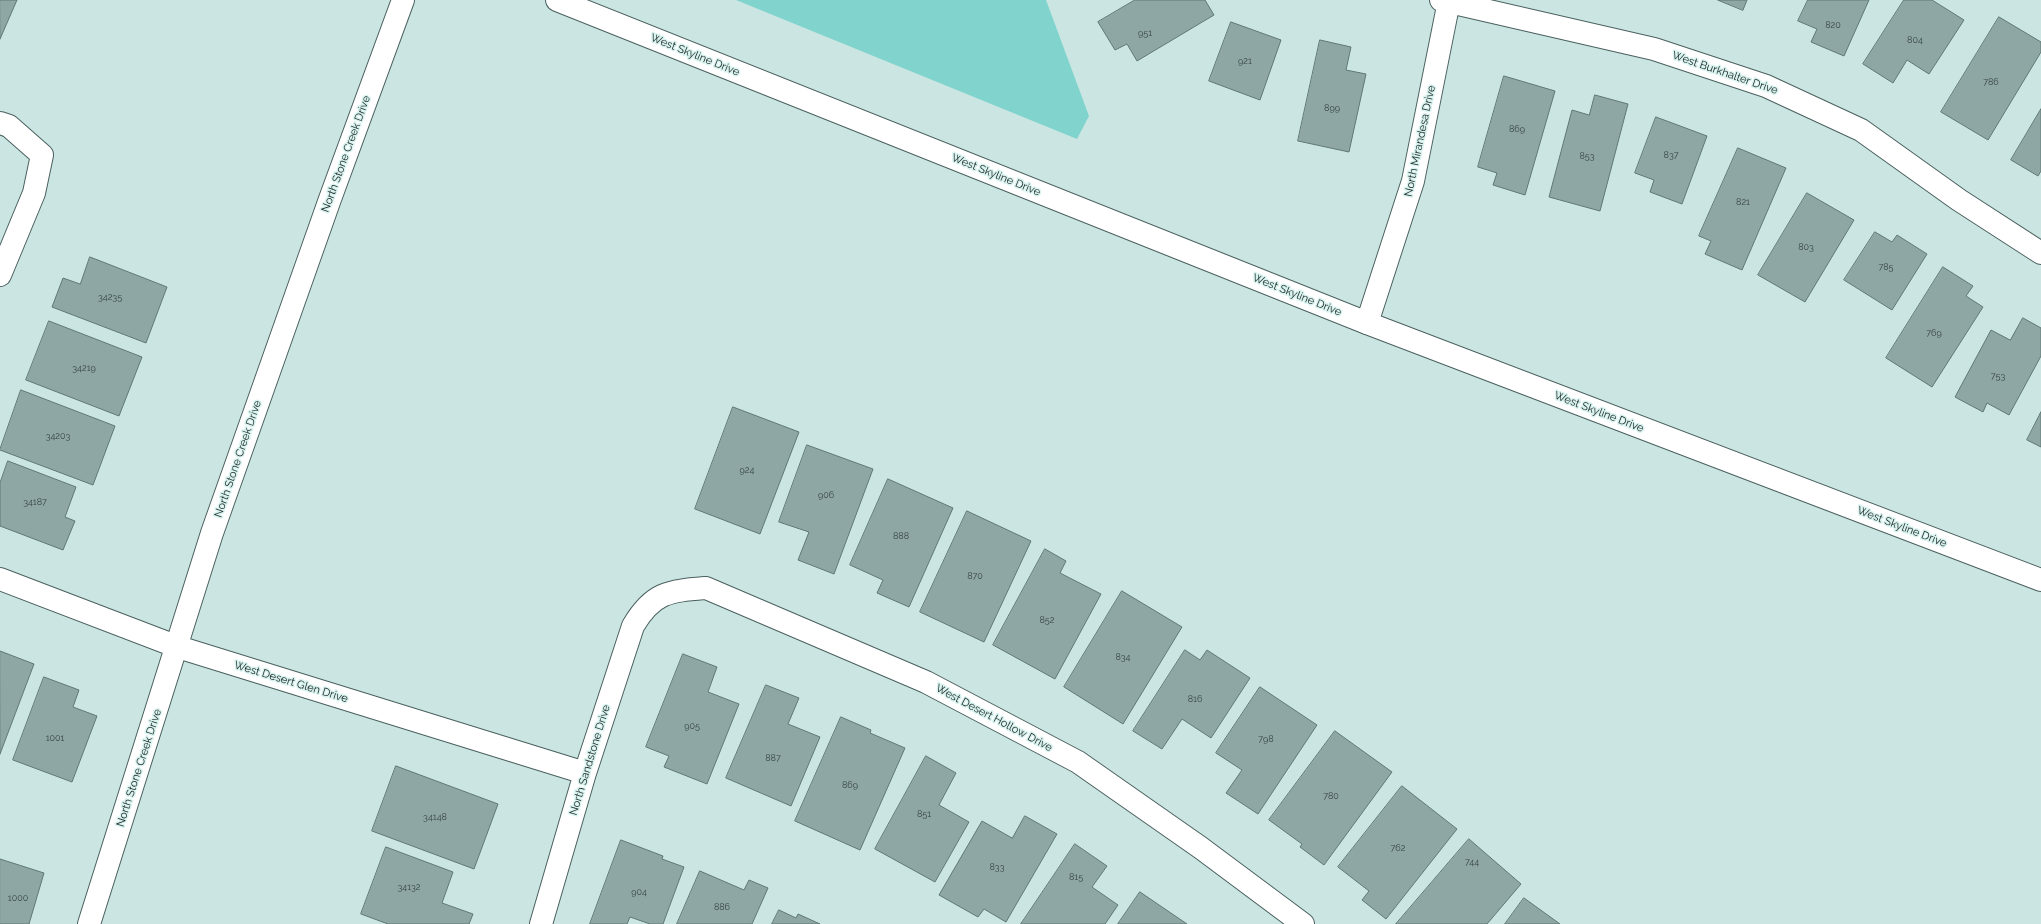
<!DOCTYPE html>
<style>
body{margin:0}
canvas{display:block;background:#cbe5e2}
</style>
<canvas width="2041" height="924"></canvas>
<script>
const c = document.querySelector('canvas').getContext('2d');
c.lineJoin = 'round';
function fillPath(path, color) { c.fillStyle = color; c.fill(path, 'evenodd'); }
function trace(path, color, width, dash) { c.strokeStyle = color; c.lineWidth = width; c.lineCap = dash ? 'butt' : 'round'; c.setLineDash(dash || []); c.stroke(path); }
function drawText(font, color, halo, rows, align = 'center') {
  c.font = font + ' Raleway,sans-serif'; c.lineWidth = 3; c.setLineDash([]); c.textBaseline = 'middle'; c.strokeStyle = halo; c.fillStyle = color; for (const [text, x, y, turn = 0] of rows) {
    c.save(); c.translate(x, y); c.rotate((+turn || 0) * Math.PI / 180); c.textAlign = isNaN(turn) ? turn : align; if (halo) c.strokeText(text, 0, 0); c.fillText(text, 0, 0); c.restore();
  }
}
fillPath(new Path2D(`
 M736 0H1046L1089 116 1077 139Z`), '#81d4cd');
const building = new Path2D(`
 M0 0H17L0 39Z
 M1135 0H1205L1214 15 1137 61 1127 44 1115 50 1098 22Z
 M1718 0H1747L1743 10Z
 M1808 0H1869L1844 56 1811 42 1817 29 1798 21Z
 M1904 0H1932L1964 20 1929 74 1907 60 1893 83 1863 64Z
 M1999 17 2041 42V52L1988 140 1941 112Z
 M1231 22 1281 40 1260 100 1209 81Z
 M1320 40 1351 47 1346 70 1366 74 1349 152 1298 141Z
 M1504 76 1555 91 1525 195 1493 185 1497 173 1478 167Z
 M1595 95 1628 104 1600 211 1549 197 1572 110 1589 115Z
 M2041 109V171L2038 176 2011 160Z
 M1656 117 1707 136 1682 204 1650 192 1654 180 1635 173Z
 M1738 148 1786 168 1742 270 1705 254 1711 241 1699 236Z
 M1807 193 1854 220 1805 302 1758 275Z
 M1875 232 1892 242 1897 235 1927 254 1892 310 1844 280Z
 M90 257 167 287 146 343 52 307 63 278 80 284Z
 M1943 267 1973 286 1966 296 1983 307 1932 387 1886 358Z
 M2023 318 2041 328V356L2009 415 1987 403 1983 412 1955 397 1991 330 2010 340Z
 M49 321 142 357 119 416 26 380Z
 M21 390 115 426 93 485 0 450Z
 M733 407 799 432 760 534 695 509Z
 M2041 412V447L2027 440Z
 M807 445 873 469 834 574 798 560 809 532 779 522Z
 M8 461 76 487 65 517 75 521 63 550 0 526V483Z
 M888 479 953 508 909 607 877 593 883 580 850 565Z
 M967 511 1031 541 984 642 920 612Z
 M1045 549 1066 561 1060 573 1101 594 1055 679 993 645Z
 M1122 591 1182 627 1123 724 1064 687Z
 M1185 650 1200 660 1207 650 1250 678 1211 738 1182 719 1162 749 1133 731Z
 M0 651 34 664 0 754Z
 M683 654 717 667 708 692 739 704 707 784 664 767 669 756 646 747Z
 M44 677 79 690 73 707 97 716 72 782 13 760Z
 M766 685 799 698 788 724 820 737 791 806 726 778Z
 M1260 687 1317 725 1258 814 1226 793 1242 770 1216 753Z
 M841 717 871 730 870 733 905 748 860 850 795 821Z
 M1335 731 1392 772 1324 865 1300 847 1302 844 1269 820Z
 M926 756 956 773 939 805 969 822 935 882 875 849Z
 M396 766 498 804 474 869 372 831Z
 M1402 786 1457 829 1386 919 1362 900 1369 891 1338 867Z
 M1025 816 1057 834 1006 922 984 909 978 917 939 895 982 821 1012 838Z
 M1469 839 1521 884 1487 924H1396Z
 M621 840 663 856 662 859 684 867 663 924H650L630 917 627 924H590Z
 M1075 844 1107 866 1092 887 1118 905 1105 924H1021Z
 M386 847 453 872 442 903 473 914 469 924H388L361 914Z
 M0 859 44 873 29 924H0Z
 M700 871 744 890 749 880 768 888 752 924H677Z
 M1140 892 1187 924H1118Z
 M1524 898 1560 924H1505Z
 M779 910 796 918 798 914 820 924H772Z`);
fillPath(building, '#8ea7a5');
trace(building, '#607875', 1);
const minor = new Path2D(`
 M1441 0 1654 49 1766 86 1861 130 1959 200 2041 253
 M0 123 9 126 42 155 34 193 0 275
 M1367 323 1413 181 1449 1
 M0 579 178 647 585 773
 M89 924 212 533 330 199 403 0
 M541 924 585 773 633 626C653 592 669 591 706 588L926 682 1078 762 1201 848 1303 924`);
const tertiary = new Path2D(`
 M557 0 1367 323 2041 580`);
trace(minor, '#4a615f', 24);
trace(tertiary, '#4a615f', 24);
trace(minor, '#fff', 22);
trace(tertiary, '#fff', 22);
drawText('9px', '#374544', null, [
 ["820",1833,25],
 ["951",1145,33],
 ["804",1915,40],
 ["921",1245,61],
 ["786",1991,82],
 ["899",1332,108],
 ["869",1517,129],
 ["837",1671,155],
 ["853",1587,156],
 ["821",1743,202],
 ["803",1806,247],
 ["785",1886,267],
 ["34235",110,297],
 ["769",1934,333],
 ["34219",84,368],
 ["753",1998,376],
 ["34203",58,436],
 ["924",747,470],
 ["906",826,495],
 ["34187",35,502],
 ["888",901,536],
 ["870",975,576],
 ["852",1047,620],
 ["834",1123,657],
 ["816",1195,699],
 ["905",692,726],
 ["1001",55,738],
 ["798",1266,739],
 ["887",773,758],
 ["869",850,785],
 ["780",1331,796],
 ["851",924,814],
 ["34148",435,817],
 ["762",1398,848],
 ["744",1472,862],
 ["833",997,867],
 ["815",1076,877],
 ["34132",409,887],
 ["904",639,892],
 ["1000",18,898],
 ["886",722,907]
]);
drawText('11px', '#1a2423', '#d8f3ef', [
 ["West Skyline Drive",695,55,22],
 ["West Burkhalter Drive",1725,73,19],
 ["North Mirandesa Drive",1420,141,-78],
 ["North Stone Creek Drive",346,154,-70],
 ["West Skyline Drive",996,175,22],
 ["West Skyline Drive",1297,295,22],
 ["West Skyline Drive",1599,412,21],
 ["North Stone Creek Drive",238,459,-71],
 ["West Skyline Drive",1902,527,21],
 ["West Desert Glen Drive",291,682,17],
 ["West Desert Hollow Drive",994,718,28],
 ["North Sandstone Drive",590,760,-73],
 ["North Stone Creek Drive",139,768,-72]
]);
</script>
